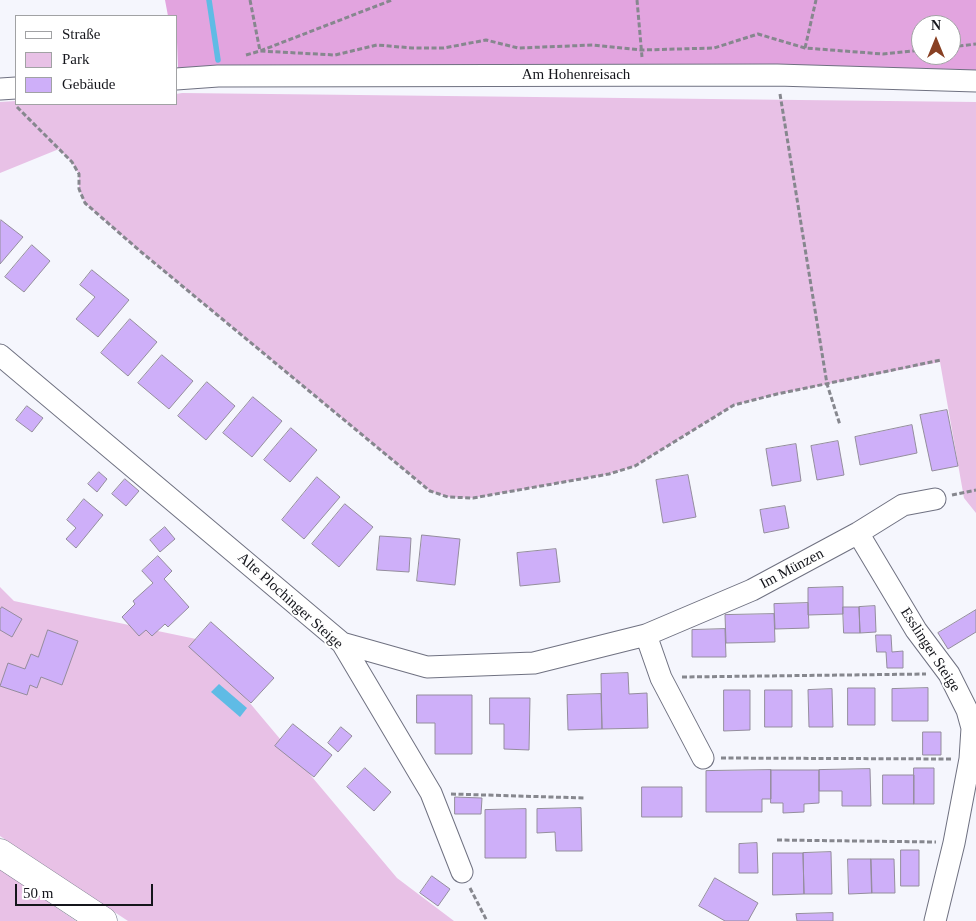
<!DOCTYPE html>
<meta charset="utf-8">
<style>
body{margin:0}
#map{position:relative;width:976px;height:921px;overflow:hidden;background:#f5f6fd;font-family:Georgia,serif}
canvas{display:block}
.legend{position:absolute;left:15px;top:15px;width:162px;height:90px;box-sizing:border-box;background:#fff;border:1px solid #a1a2a4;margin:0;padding:6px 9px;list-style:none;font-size:15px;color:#15161c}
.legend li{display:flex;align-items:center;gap:10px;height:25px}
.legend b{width:25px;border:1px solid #a1a2a4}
.north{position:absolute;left:911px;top:15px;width:50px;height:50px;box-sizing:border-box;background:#fff;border:1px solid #a1a2a4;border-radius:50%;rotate:0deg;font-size:14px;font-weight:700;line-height:20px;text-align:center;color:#15161c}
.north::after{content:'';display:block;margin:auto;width:18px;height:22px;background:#884023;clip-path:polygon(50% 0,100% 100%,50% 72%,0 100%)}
.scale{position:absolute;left:15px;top:884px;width:138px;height:22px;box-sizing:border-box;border:2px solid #15161c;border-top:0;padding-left:6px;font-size:15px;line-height:18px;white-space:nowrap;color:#15161c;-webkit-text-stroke:4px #fff;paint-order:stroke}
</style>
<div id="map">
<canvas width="976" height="921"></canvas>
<ul class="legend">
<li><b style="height:6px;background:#fff"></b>Straße</li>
<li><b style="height:14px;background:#e8c1e6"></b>Park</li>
<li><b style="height:14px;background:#ceaff9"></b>Gebäude</li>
</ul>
<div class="north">N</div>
<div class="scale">50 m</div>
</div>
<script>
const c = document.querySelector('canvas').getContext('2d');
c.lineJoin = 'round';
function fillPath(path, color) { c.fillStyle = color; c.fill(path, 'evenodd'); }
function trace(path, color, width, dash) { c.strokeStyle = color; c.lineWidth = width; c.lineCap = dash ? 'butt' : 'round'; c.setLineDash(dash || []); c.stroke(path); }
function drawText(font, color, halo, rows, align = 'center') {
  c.font = font + ' Georgia,serif'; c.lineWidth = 4; c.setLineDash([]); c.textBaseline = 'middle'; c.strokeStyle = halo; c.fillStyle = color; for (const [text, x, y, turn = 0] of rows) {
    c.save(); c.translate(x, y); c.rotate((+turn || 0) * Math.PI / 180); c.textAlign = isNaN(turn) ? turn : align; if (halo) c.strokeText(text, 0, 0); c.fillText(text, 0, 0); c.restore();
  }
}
fillPath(new Path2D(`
 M182 93 976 102V513L964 498 940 362 777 394 734 405 635 466 609 474 473 498 448 497 430 491 140 251 85 203 79 189V174L72 162 59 149 0 173V102L16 101V104H176V94Z
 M0 587 14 601 196 639 397 878 454 921H128L0 836Z
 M0 869 76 921H0Z`), '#e8c1e6');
fillPath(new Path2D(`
 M165 0H976V75L863 69 178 68 176 16H168ZM921 25H951V55H921Z`), '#e2a4df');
fillPath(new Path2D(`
 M219 684 247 708 240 717 211 692Z`), '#5fbbe5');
trace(new Path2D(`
 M209 0 218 60`), '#5fbbe5', 5.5);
const building = new Path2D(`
 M1 220 23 237 0 264V221Z
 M32 245 50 261 24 292 5 277Z
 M92 270 129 300 98 337 76 319 95 297 80 285Z
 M130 319 157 342 128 376 101 353Z
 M162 355 193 381 169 409 138 383Z
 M207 382 235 406 206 440 178 416Z
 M253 397 282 421 252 457 223 433Z
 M27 406 43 418 32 432 16 420Z
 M947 410 958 466 932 471 920 415Z
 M912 425 917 453 860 465 855 437Z
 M291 428 317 450 290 482 264 460Z
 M838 441 844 475 817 480 811 446Z
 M796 444 801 481 772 486 766 449Z
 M99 472 107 479 97 492 88 484Z
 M688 475 696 517 663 523 656 480Z
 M317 477 340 497 304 539 282 520Z
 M125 479 139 491 126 506 112 494Z
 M84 499 103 515 76 548 66 539 76 528 67 520Z
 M345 504 373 527 339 567 312 544Z
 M785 506 789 528 764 533 760 510Z
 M165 527 175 539 160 552 150 540Z
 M422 535 460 539 455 585 417 581Z
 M380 536 411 538 409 572 377 570Z
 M556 549 560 582 520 586 517 553Z
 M158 556 172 571 164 579 189 607 168 627 165 624 152 636 146 630 139 636 122 617 135 604 133 601 153 583 142 571Z
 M843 587V614L808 615V588Z
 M808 603 809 628 775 629 774 604Z
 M875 606 876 632 860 633 859 607Z
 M2 607 22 619 12 637 0 630V610Z
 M843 607H859L860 633H844Z
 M976 610V632L948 649 938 633Z
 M774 614 775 642 726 643 725 615Z
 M211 622 274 678 251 703 189 647Z
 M725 629 726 657H692V630Z
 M48 630 78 641 62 685 41 677 37 688 30 685 27 695 0 686 8 663 25 669 31 654 38 657Z
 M876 635H891L892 652 903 651V668H887L886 652H877Z
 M628 673 629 694 647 693 648 728 602 729 601 674Z
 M848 688H875V725H848Z
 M928 688V721H892V689Z
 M832 689 833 727H809L808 690Z
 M724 690H750V730L724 731Z
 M765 690H792V727H765Z
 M601 694 602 729 568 730 567 695Z
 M417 695H472V754H435V723H417Z
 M490 698H530L529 750 504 749V724H490Z
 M293 724 332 755 314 777 275 746Z
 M341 727 352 736 338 752 328 743Z
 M923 732H941V755H923Z
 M365 768 391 792 374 811 347 787Z
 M914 768H934V804H914Z
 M870 769 871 806H842V791H819V770Z
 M771 770H819V803L804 804V812L783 813V803H771Z
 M771 770V799H762V812H706V771Z
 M883 775H914V804H883Z
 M642 787H682V817H642Z
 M455 797 482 798 481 814H455Z
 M581 808 582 851H556L555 832 537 833V809Z
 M526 809V858H485V810Z
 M757 843 758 873H739V844Z
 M901 850H919V886H901Z
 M831 852 832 894H804L803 853Z
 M773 853H803L804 894 773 895Z
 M848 859H871L872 893 849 894Z
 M871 859H894L895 893H872Z
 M432 876 450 889 438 906 420 893Z
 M715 878 758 903 748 921H725L699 906Z
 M833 913V921H797L796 914Z`);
fillPath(building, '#ceaff9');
trace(building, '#948d9d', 1);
const street = new Path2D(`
 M176 79 218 76 777 75 976 81
 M0 89 16 88
 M0 355 342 643 431 793 462 872
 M858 533 916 630 949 674 967 710 972 728 970 759 954 843 935 921
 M646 635 661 678 703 758
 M342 643 427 667 534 663 646 635 752 590 858 533 903 505 935 499`);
const secondary = new Path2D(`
 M0 853 103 921`);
trace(street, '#6f7181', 23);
trace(secondary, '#6f7181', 29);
trace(new Path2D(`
 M250 0 260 51 392 0
 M637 0 642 57
 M951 47 976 44
 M805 48 816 0
 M246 55 260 51 335 55 377 45 412 48H444L486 40 518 48 593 45 641 50 714 48 758 34 805 48 883 54 921 50
 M780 94 827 384 840 425
 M17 107 72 162 79 174V189L85 203 140 251 430 491 448 497 473 498 609 474 635 466 734 405 777 394 941 360
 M952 495 976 490
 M682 677 926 674
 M721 758 952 759
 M451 794 585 798
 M777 840 936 842
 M470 888 487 921`), '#86878e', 3, [5, 2.5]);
trace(street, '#fff', 21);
trace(secondary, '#fff', 28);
drawText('15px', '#15161c', '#fff', [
 ["Am Hohenreisach",576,75],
 ["Im Münzen",792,569,-28],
 ["Alte Plochinger Steige",290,601,42],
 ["Esslinger Steige",930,650,57]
]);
</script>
